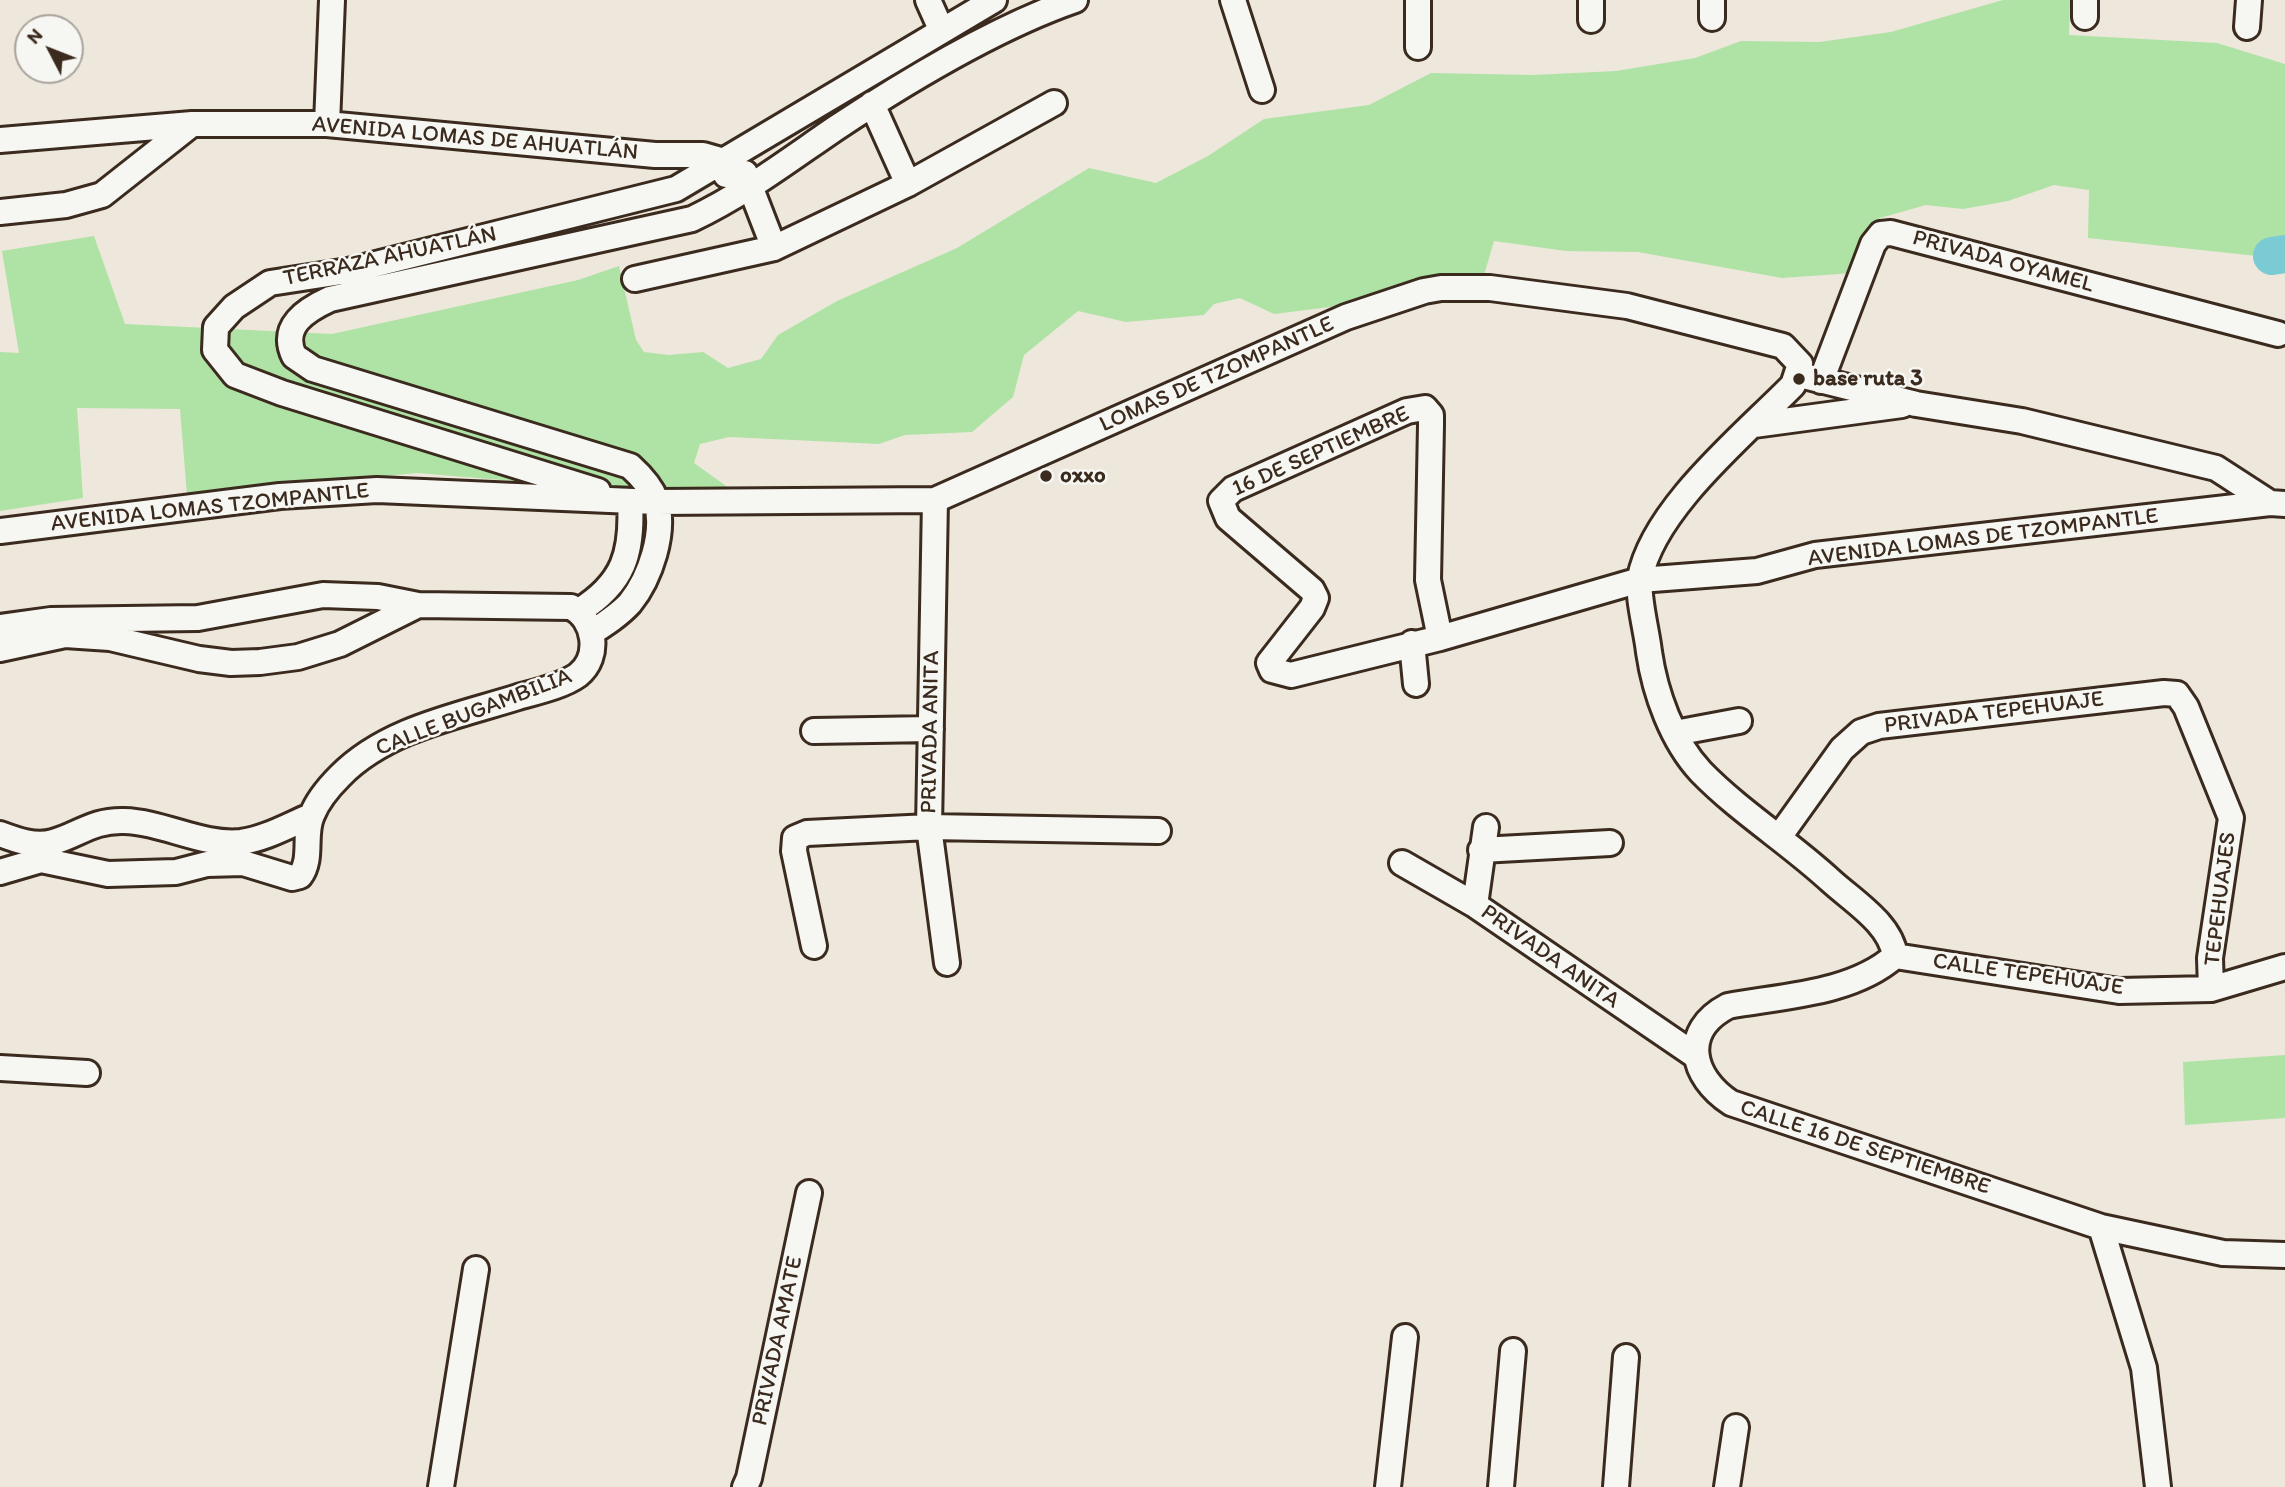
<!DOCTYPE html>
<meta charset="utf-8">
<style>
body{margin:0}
#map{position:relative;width:2285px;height:1487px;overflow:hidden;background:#eee7db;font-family:Itim,sans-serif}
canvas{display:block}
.north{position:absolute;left:14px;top:14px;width:70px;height:70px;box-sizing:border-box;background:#f6f6f2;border:2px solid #aba49d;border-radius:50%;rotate:312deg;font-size:19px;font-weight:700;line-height:28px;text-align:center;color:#3b2a1e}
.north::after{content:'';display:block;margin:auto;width:24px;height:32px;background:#3b2a1e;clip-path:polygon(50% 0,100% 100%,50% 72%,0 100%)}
</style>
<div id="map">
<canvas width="2285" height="1487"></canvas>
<div class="north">N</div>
</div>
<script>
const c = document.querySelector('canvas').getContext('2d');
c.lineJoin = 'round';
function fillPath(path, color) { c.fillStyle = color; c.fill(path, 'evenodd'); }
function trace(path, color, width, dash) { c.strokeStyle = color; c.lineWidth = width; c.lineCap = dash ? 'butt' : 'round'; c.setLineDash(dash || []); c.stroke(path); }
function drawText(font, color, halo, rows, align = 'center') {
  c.font = font + ' Itim,sans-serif'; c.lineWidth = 5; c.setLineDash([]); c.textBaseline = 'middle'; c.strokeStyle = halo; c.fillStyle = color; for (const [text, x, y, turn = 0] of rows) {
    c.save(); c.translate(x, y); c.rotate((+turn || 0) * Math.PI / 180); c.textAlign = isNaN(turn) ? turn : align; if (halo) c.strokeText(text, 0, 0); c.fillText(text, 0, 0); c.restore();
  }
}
fillPath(new Path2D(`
 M2003 0H2070L2069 35 2217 43 2285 64V259L2088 238 2089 190 2054 185 2008 201 1963 209 1926 205 1880 218 1853 273 1782 278 1638 252 1566 251 1494 241 1482 282 1354 304 1274 314 1240 298 1214 304 1204 315 1126 322 1078 311 1024 355 1013 397 972 432 905 435 879 444 729 437 700 444 694 463 733 491 693 496 417 473 187 495 180 409 77 408 83 498 0 511V352L19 353 2 251 94 236 125 324 332 334 578 280 619 266 636 340 644 352 669 355 703 352 728 368 761 359 778 335 837 301 957 248 1089 168 1156 183 1208 156 1264 119 1369 105 1431 73 1533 75 1616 71 1695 58 1741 41 1819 42 1891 32Z
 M2285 1055V1118L2185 1125 2183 1062Z`), '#aee3a5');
trace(new Path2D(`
 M2272 256 2285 254`), '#7acbd3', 38);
const minor = new Path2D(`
 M928 0 941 29
 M1233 0 1262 90
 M1418 0V47
 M2085 17V0
 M1712 18V0
 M1591 20V0
 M2247 27 2249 0
 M872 104 908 184
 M327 124 332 0
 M0 140 192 124H327L655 155H703L717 159 726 175
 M745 173 774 248
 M0 212 66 205 102 195 192 124
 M635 279 774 248 908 184 1054 103
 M1808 377 1916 404 2022 421 2216 468 2270 503
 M1821 381 1873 244 1881 234 1891 233 2278 334
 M1754 425 1902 405
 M598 491 282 393 235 375 215 350 216 327 234 307 270 283 348 271 676 189 994 0
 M935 500 929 827 947 963
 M0 531 280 496 377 490 656 502 935 500 1346 317 1424 291 1441 288H1490L1627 306 1783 346 1800 364 1793 385C1744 435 1653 509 1640 578 1637 596 1647 632 1649 652 1655 693 1672 741 1701 772 1740 812 1790 843 1831 881 1853 901 1891 924 1895 956 1852 994 1782 996 1728 1006 1680 1031 1691 1077 1731 1103L2101 1227 2223 1253 2285 1255
 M579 611C624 583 633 553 630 501
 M0 627 51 620 198 618 323 595 378 597 418 605
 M591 633C605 624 619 615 630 603 650 578 666 532 656 500 651 487 640 475 630 466L313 369 294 356C280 326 306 310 330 299L692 219C743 195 789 160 836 128 907 81 994 28 1075 0
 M1440 638 1428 580 1431 425V415L1425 408 1407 411 1233 489 1221 501 1228 518 1312 590 1316 598 1312 608 1269 663 1272 670 1291 675 1440 638 1640 580 1757 571 1815 555 2270 503 2285 504
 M1412 643 1416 684
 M0 649 65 635 110 638 199 659 231 663 260 662 298 657 340 644 418 605 571 607C595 619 601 657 578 675 563 686 536 692 518 697 458 716 386 729 340 776 330 786 317 802 312 815 303 834 313 859 300 876L292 878 243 863 207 864 176 872 108 874 41 860 0 872
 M814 731 931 729
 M1675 733 1739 721
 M0 834C16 840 35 847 53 842 79 835 92 820 124 821 163 822 202 846 241 842 265 839 289 825 311 816
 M1779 837 1842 749 1861 732 1879 726 2164 693 2177 694 2186 707 2231 818 2210 958 2211 989
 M1481 850 1610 843
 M1402 863 1475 905 1696 1056
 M1475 905 1486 827
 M814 946 794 851 795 838 807 833 929 827 1158 831
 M1895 956 2119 991 2211 989 2285 967
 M0 1068 87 1073
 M2101 1227 2144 1368 2158 1487
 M441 1487 476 1269
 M745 1487 749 1478 809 1193
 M1388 1487 1405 1337
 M1501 1487 1513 1351
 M1616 1487 1626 1357
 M1727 1487 1736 1427`);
trace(minor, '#3b2a1e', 30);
trace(minor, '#f6f6f2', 24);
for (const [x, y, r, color] of [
 [1799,379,7,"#3b2a1e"],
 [1046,476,7,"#3b2a1e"]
]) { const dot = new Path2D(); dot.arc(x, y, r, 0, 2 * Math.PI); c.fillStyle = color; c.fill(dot); trace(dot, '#f6f6f2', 2.5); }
drawText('23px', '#3b2a1e', '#f6f6f2', [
 ["AVENIDA LOMAS DE AHUATLÁN",475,139,5],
 ["TERRAZA AHUATLÁN",390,257,-12],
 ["PRIVADA OYAMEL",2003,262,15],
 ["LOMAS DE TZOMPANTLE",1217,375,-24],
 ["16 DE SEPTIEMBRE",1321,452,-24],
 ["AVENIDA LOMAS TZOMPANTLE",210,508,-6],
 ["AVENIDA LOMAS DE TZOMPANTLE",1983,538,-7],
 ["CALLE BUGAMBILIA",474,713,-21],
 ["PRIVADA TEPEHUAJE",1994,713,-7],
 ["PRIVADA ANITA",931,732,-89],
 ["TEPEHUAJES",2221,899,-83],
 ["PRIVADA ANITA",1550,957,35],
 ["CALLE TEPEHUAJE",2028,975,8],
 ["CALLE 16 DE SEPTIEMBRE",1865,1148,18],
 ["PRIVADA AMATE",778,1341,-78]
]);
drawText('bold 23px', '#3b2a1e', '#f6f6f2', [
 ["base ruta 3",1813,379],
 ["oxxo",1060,476]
], 'left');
</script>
